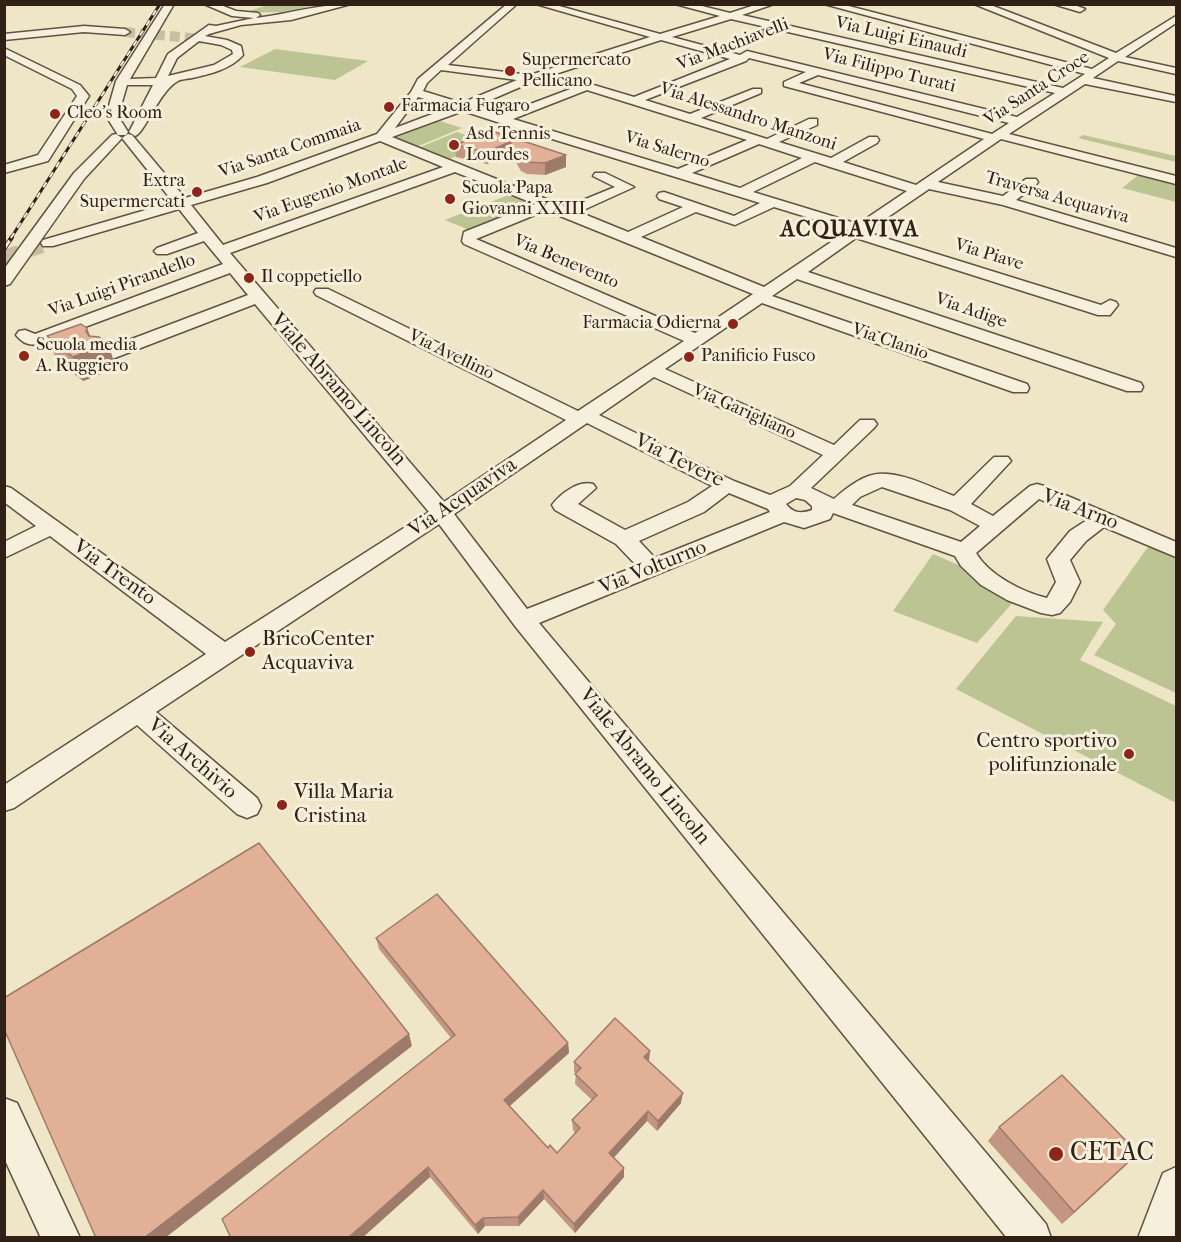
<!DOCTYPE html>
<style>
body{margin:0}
#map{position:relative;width:1181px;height:1242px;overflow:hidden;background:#efe6c7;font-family:"IM FELL French Canon",serif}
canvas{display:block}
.frame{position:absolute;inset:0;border:6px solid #302015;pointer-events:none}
</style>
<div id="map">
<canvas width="1181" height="1242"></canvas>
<div class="frame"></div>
</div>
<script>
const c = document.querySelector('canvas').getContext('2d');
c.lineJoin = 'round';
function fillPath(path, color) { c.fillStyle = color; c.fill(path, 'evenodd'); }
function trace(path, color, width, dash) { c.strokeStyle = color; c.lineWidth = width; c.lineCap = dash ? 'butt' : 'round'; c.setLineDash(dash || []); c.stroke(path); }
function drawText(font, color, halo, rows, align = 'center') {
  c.font = font + ' "IM FELL French Canon",serif'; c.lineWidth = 6; c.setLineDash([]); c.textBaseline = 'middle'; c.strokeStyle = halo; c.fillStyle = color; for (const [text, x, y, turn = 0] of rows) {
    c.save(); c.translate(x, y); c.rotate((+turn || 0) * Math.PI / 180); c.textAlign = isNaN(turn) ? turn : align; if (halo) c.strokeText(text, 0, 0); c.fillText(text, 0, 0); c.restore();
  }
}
fillPath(new Path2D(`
 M268 5H320L280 12 243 13Z
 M275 49 368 61 335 80 240 67Z
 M440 121 462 128 416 147 394 138Z
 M457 132 490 143 449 159 418 148Z
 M1083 135 1176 156V162L1078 138Z
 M1141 173 1176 182V202L1122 188Z
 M511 194 535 204 469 230 445 220Z
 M1150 544 1176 556V693L1094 655 1116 624 1103 610Z
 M933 554 961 566 974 581 1015 600 977 643 893 611Z
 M1016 616 1103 622 1080 660 1176 706V803L956 689Z`), '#bcc493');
trace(new Path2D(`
 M125 32 202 39`), '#c9bea3', 10, [10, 5]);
trace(new Path2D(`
 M4 258 48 243`), '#c9bea3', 16, [16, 8]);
const minor = new Path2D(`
 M165 4H174L130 79 156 78 168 54 209 25 216 26 254 18 232 16 204 4H218L236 11 258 13 260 15 256 18C288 14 319 4 351 4L291 20 241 25 209 34 205 36 227 40 241 46 243 55C231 69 210 74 192 78 188 79 181 79 178 81 159 91 145 133 135 136L129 132 153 85H127L118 116 128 132 126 135H118L106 116 116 81ZM199 41 221 45 232 50 233 54 214 65 168 76 177 58Z
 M507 4H517L448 65 530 75 650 37 536 4H552L660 34 720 16 675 4H694L730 13 758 4H774L742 15 1063 88 1085 74 824 4H841L1092 69 1109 58 974 4H988L1116 53 1176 16V23L1125 57 1176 68V74L1118 61 1093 78 1176 96V102L1085 84 1009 134 1176 176V184L1001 139 938 182 1003 196 1026 179H1036L1038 182 1036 185 1016 200 1176 248V257L1003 205 929 189 866 232 1101 305 1110 300 1116 302 1118 305 1110 315H1098L856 238 808 272 1141 383 1143 387 1141 391H1127L797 279 772 296 1027 384 1029 388 1027 392H1013L762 303 665 369 834 445 860 420H874L877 424 874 428 811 488 834 499C845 489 863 475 878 474 903 472 932 488 954 496L994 457H1008L1011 461 971 504 993 516 1030 486 1037 484 1044 486 1176 542V557L1104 527 1086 541 1070 560 1080 582 1070 602 1060 613 1052 615 1041 613 1007 600 981 585 961 566 955 556 833 513 830 519 804 528 784 522 539 623 1046 1224 1051 1238H1007L515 626 439 524 156 712 257 798 261 806 257 814 247 818 237 814 137 725 14 808 4 811V785L206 654 50 536 4 558V542L36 526 4 502V486L11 488 225 642 429 512 255 304 112 359H100L97 355 100 351 248 295 230 273 39 344C30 346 22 343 16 335L19 331 25 330 35 334 223 264 204 241 167 254H157L154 251 157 248 198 233 179 209 53 246H43L41 243 43 240 173 202 122 138 84 179 10 284 4 286V269L74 173 112 135 116 134 122 138 128 134 132 135 185 198 257 177 377 134 411 92 418 79ZM731 19 1055 93 1017 117 747 51 740 55 672 37ZM661 40 730 59 634 97 587 83 546 77ZM749 58 806 72 784 82V86L984 139 916 185 843 162 877 143 879 140 877 137H869L831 158 779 142 817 125V119H809L767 139 701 118 761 93V89H753L690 114 645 100 746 61ZM441 70 517 80 462 103 423 91 427 83ZM818 75 1009 123 992 134 799 83ZM532 82 573 88 501 115 474 107ZM587 90 747 140 678 169 513 119ZM418 97 451 107 395 128ZM463 111 497 122 760 203 734 216 664 192 659 193 657 196 659 199 683 207 628 232 579 212 634 187 605 173H595L593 176 615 187 566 207 392 137ZM380 141 443 167 223 245 191 205 267 183ZM759 144 802 158 740 188 692 173ZM815 162 827 166 907 191 858 224 753 192ZM455 172 535 204 464 232 462 241 464 244 684 341 578 411 328 289H316L314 292 316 295 566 420 444 502 230 253ZM774 207 849 230 764 287 641 237 696 212 735 225ZM547 210 560 216 753 294 695 333 476 239ZM654 377 823 455 790 486 770 495 734 481 599 415ZM587 423 712 486 688 502 625 530 578 504 596 488 593 484C579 480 561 493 552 505L555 510 616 544 637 566 527 609 454 514ZM882 487 950 510 980 526 961 542 852 505 860 497ZM729 493 768 509 770 512 655 558 639 541 704 512ZM796 498 805 500 812 506V510C801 514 793 513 786 504ZM1039 499 1087 520 1070 531 1047 559 1056 582 1047 598C1022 592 989 575 976 553Z
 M1053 4H1072L1085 9 1080 12Z
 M84 26 125 29 130 32 125 35 84 32 4 40V34Z
 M4 48 80 85 89 96 48 161 4 173V165L38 155 77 96 72 89 4 55Z
 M4 1098 17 1103 80 1238H41L4 1158Z
 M1176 1167V1238H1138L1163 1173Z`);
trace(minor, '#605242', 3);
fillPath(minor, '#f5efdb');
const railFar1 = new Path2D(`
 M11 238 160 4`);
const rail = new Path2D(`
 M4 249 12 237`);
trace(railFar1, '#302015', 3);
trace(rail, '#302015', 4.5);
trace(railFar1, '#f5efdb', 2, [6]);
trace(rail, '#f5efdb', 3, [10]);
fillPath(new Path2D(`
 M492 131 566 155V167L545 175 527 174 521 171 511 154 487 164 456 157 455 145Z
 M47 336H90L116 368 83 381 57 361Z
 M376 938 568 1043 569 1053 510 1106 548 1148 557 1153 575 1133 573 1130 572 1120 592 1100 575 1084 576 1073 574 1072V1062H649L681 1103 657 1131 647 1121 614 1157 624 1177 575 1233 544 1199 519 1226H485L478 1234 430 1177 362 1238H231L451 1038 379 949Z
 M999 1127 1124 1167 1062 1224 988 1141Z`), '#c29682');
fillPath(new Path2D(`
 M510 142 511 154 487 164 486 152Z
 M566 155V167L545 175V163Z
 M87 328 95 348 108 343 116 368 83 381 73 357Z
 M409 1034 412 1046 165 1238H144Z
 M568 1043 569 1053 505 1110 504 1100Z
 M650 1051 649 1061 644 1057Z
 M683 1093 681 1103 657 1131 658 1121Z
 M648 1111 647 1121 609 1163V1153Z
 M1138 1153 1124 1167 1062 1224 1074 1212Z
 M428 1167 430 1177 362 1238H348Z
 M624 1168V1177L575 1233 574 1224Z
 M543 1190 544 1199 519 1226 518 1217Z
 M483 1218 485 1226 478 1234 475 1225Z`), '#9e7a6a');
const building = new Path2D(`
 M492 131 566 155 545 163 526 162 520 159 510 142 486 152 455 145Z
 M81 324 87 328 86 331 89 336 99 337 108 343 73 357 47 336Z
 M259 843 409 1034 144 1238H96L4 1029V998Z
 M437 894 568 1043 504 1100 548 1148 550 1145 557 1153 580 1128 572 1120 597 1095 575 1074 581 1068 574 1062 615 1018 650 1051 644 1057 683 1093 658 1121 648 1111 609 1153 624 1168 574 1224 543 1190 518 1217 483 1218 475 1225 428 1167 348 1238H231L222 1219 455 1035 376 938Z
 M1062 1075 1138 1153 1074 1212 999 1127Z`);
fillPath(building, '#e2af97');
trace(building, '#9e7a6a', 1.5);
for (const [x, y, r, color] of [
 [510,71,6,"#8f2418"],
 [389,107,6,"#8f2418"],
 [55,114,6,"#8f2418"],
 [454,145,6,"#8f2418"],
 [197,192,6,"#8f2418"],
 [450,199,6,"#8f2418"],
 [249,278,6,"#8f2418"],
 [733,324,6,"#8f2418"],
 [24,356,6,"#8f2418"],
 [689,357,6,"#8f2418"],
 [250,652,6,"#8f2418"],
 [1129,754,6,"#8f2418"],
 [282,805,6,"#8f2418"],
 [1056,1154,8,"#8f2418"]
]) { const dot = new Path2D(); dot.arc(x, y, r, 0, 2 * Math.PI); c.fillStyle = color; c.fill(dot); trace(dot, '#f5efdb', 2); }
drawText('18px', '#302015', '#f5efdb', [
 ["Via Luigi Einaudi",901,38,13],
 ["Via Machiavelli",733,45,-21],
 ["Via Filippo Turati",889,71,14],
 ["Via Santa Croce",1037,89,-33],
 ["Via Alessandro Manzoni",748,117,18],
 ["Via Santa Commaia",290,149,-19],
 ["Via Salerno",667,150,17],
 ["Via Eugenio Montale",331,191,-20],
 ["Traversa Acquaviva",1057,198,16],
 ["Via Piave",989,255,17],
 ["Via Benevento",566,262,23],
 ["Via Luigi Pirandello",122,286,-20],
 ["Via Adige",971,311,19],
 ["Via Clanio",890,342,19],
 ["Via Avellino",451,355,26],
 ["Via Garigliano",744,412,24]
]);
drawText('18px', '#302015', '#f5efdb', [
 ["Supermercato",522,61],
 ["Pellicano",522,82],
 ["Farmacia Fugaro",401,107],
 ["Cleo's Room",67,114],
 ["Asd Tennis",466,135],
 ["Lourdes",466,156],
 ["Extra",185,182,"right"],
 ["Supermercati",185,203,"right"],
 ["Scuola Papa",462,189],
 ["Giovanni XXIII",462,210],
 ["Il coppetiello",261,278],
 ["Farmacia Odierna",721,324,"right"],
 ["Scuola media",36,346],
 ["A. Ruggiero",36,367],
 ["Panificio Fusco",701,357]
], 'left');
drawText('21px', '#302015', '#f5efdb', [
 ["Viale Abramo Lincoln",338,390,49],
 ["Via Tevere",679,461,26],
 ["Via Acquaviva",463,498,-34],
 ["Via Arno",1080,510,21],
 ["Via Volturno",653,568,-22],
 ["Via Trento",114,573,36],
 ["Via Archivio",192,759,41],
 ["Viale Abramo Lincoln",644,767,51]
]);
drawText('21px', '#302015', '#f5efdb', [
 ["BricoCenter",262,640],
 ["Acquaviva",262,664],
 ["Centro sportivo",1117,742,"right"],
 ["polifunzionale",1117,766,"right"],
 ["Villa Maria",294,793],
 ["Cristina",294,817]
], 'left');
c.letterSpacing = '1.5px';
drawText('bold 22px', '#302015', '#f5efdb', [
 ["ACQUAVIVA",850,231]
]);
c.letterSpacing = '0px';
drawText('26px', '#302015', '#f5efdb', [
 ["CETAC",1070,1154]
], 'left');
</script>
